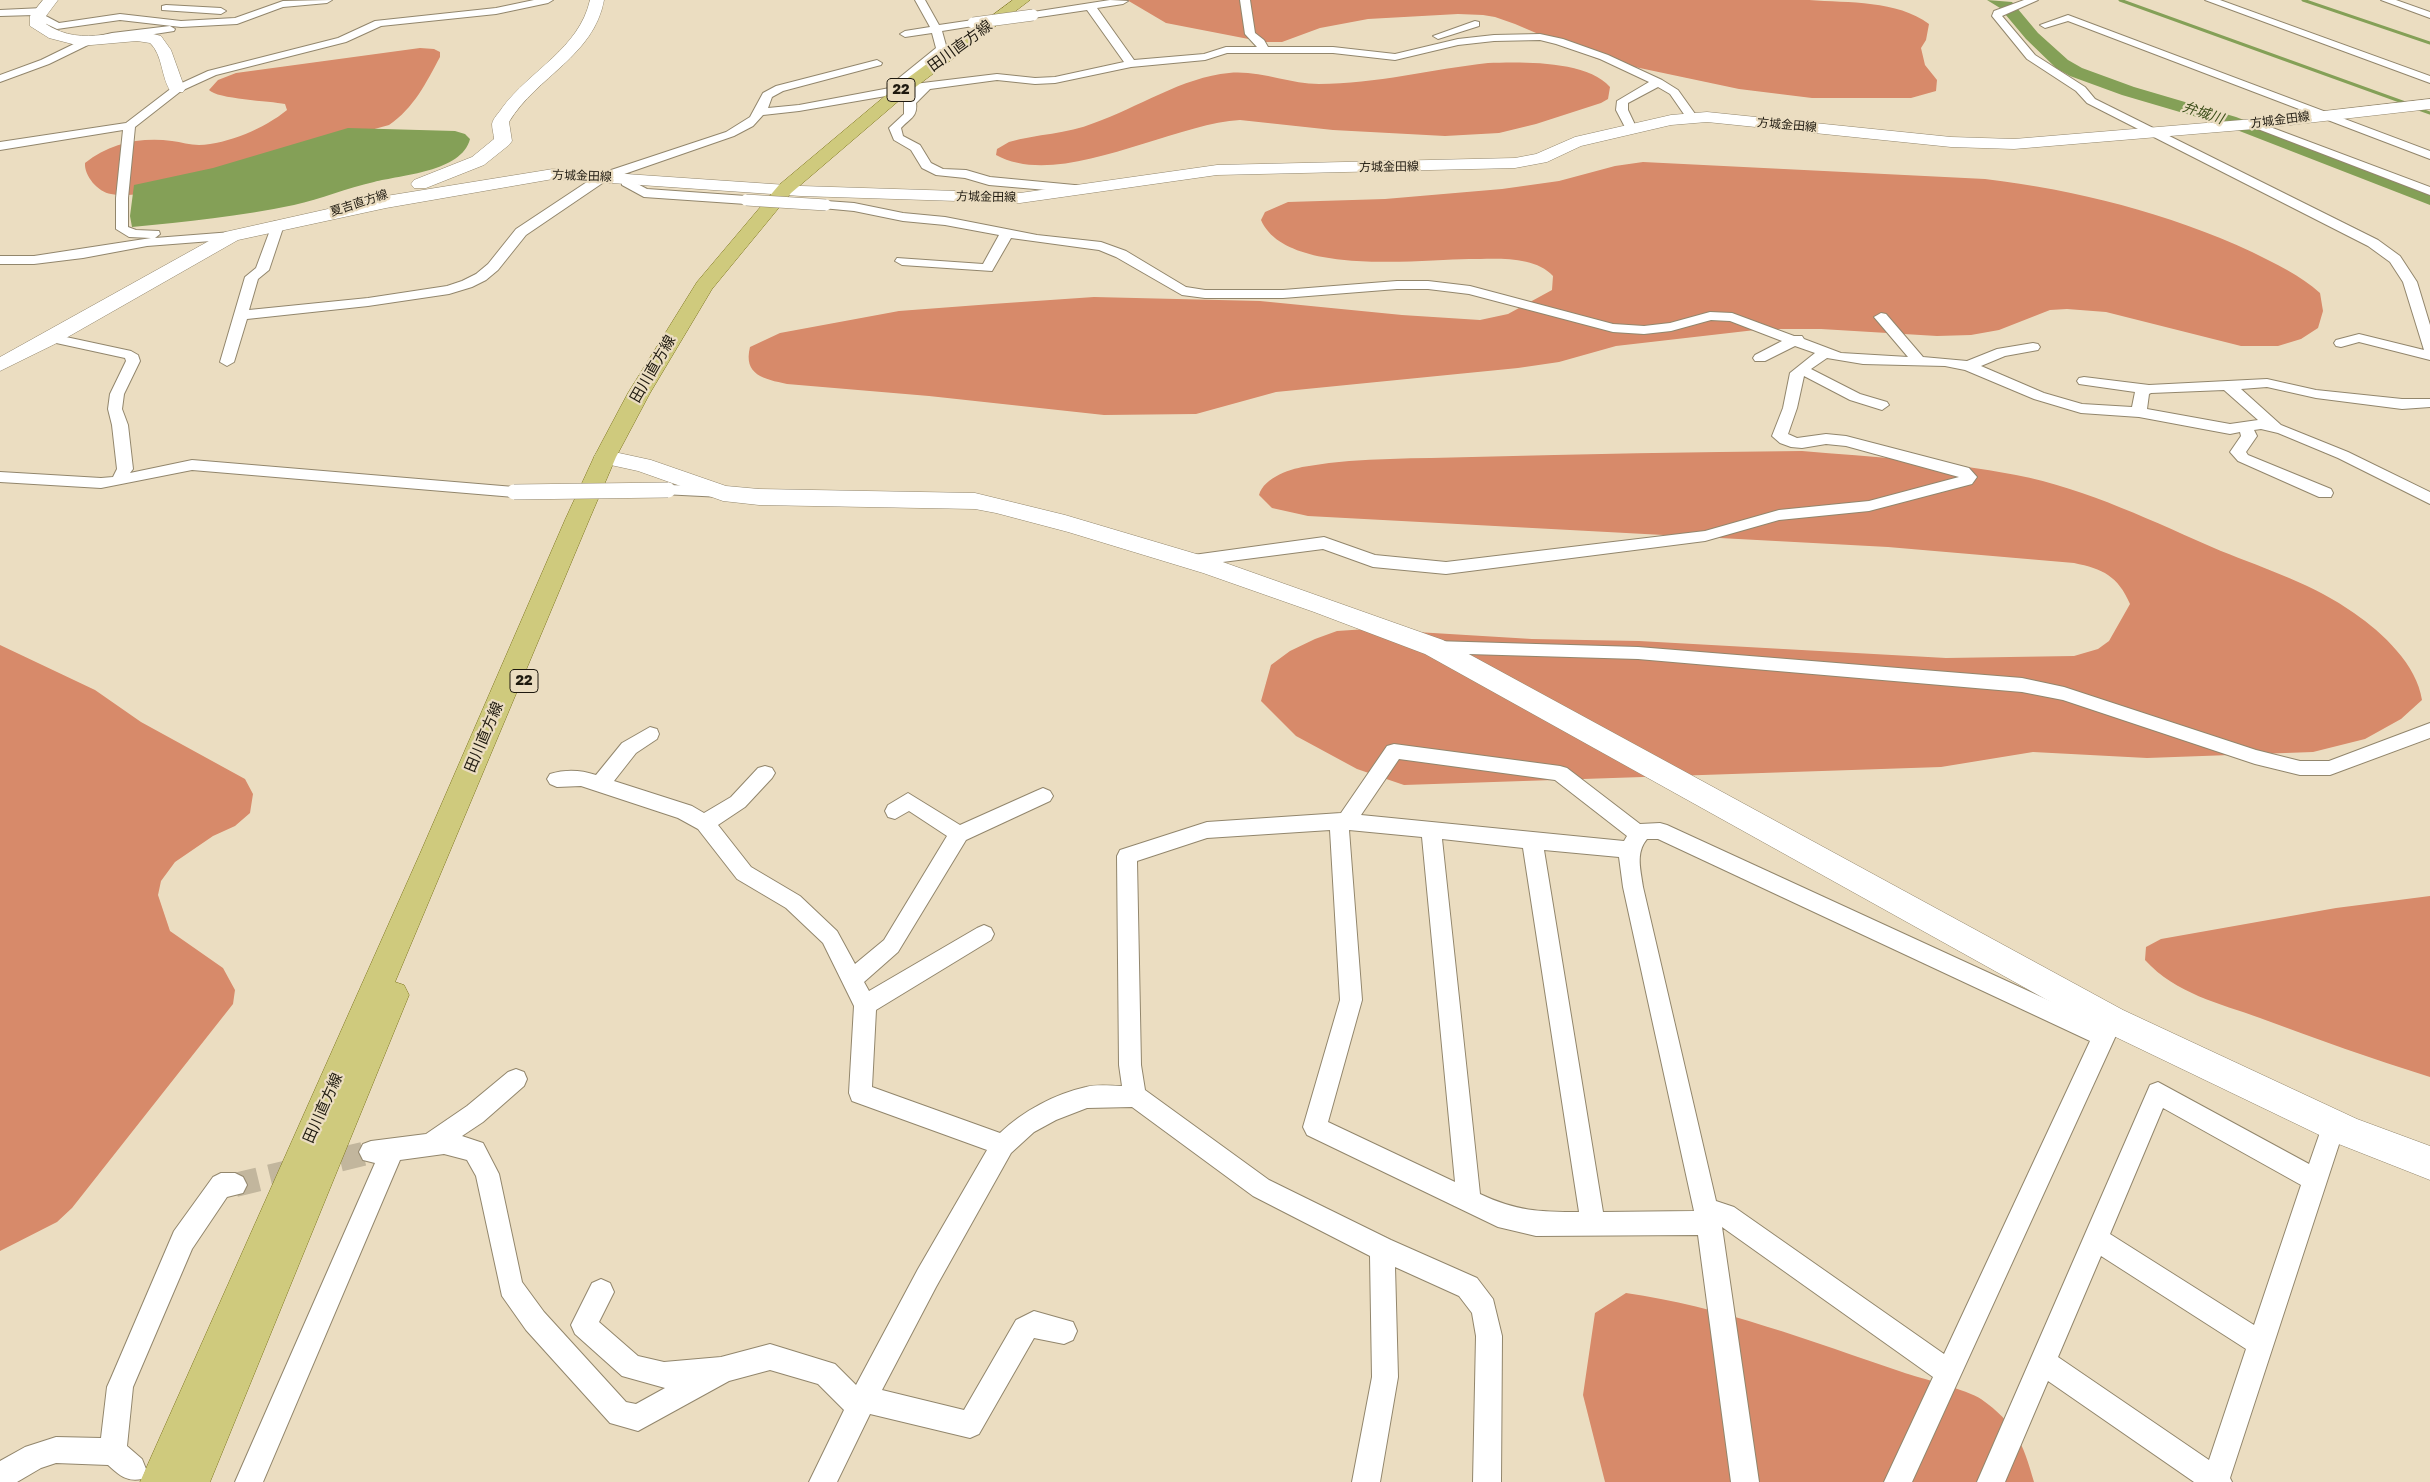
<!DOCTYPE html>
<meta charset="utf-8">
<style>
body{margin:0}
canvas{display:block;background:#ebddc1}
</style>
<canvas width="2430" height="1482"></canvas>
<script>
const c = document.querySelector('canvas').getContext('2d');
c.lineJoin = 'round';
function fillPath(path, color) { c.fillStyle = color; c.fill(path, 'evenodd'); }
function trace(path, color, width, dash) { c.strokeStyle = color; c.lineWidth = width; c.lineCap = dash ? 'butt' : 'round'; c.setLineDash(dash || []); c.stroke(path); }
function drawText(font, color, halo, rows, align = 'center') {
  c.font = font + ' "Golos Text","Noto Sans JP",sans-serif'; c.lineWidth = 4.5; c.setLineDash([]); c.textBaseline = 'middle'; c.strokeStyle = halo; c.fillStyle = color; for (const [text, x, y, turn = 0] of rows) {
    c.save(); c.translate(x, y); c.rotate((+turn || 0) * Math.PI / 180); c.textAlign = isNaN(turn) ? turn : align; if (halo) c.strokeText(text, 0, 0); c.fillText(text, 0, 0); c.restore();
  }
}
fillPath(new Path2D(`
 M1127 0H1809C1849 3 1897 0 1929 24L1926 40 1921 48 1925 65 1937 80 1936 91 1911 98H1812L1739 89 1597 59 1515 24 1495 17 1483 15 1458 14 1368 19 1320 28 1282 42H1264L1166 23Z
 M420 48 434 49 440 52V57C426 83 414 108 389 125L139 194C130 195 121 196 111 194 98 192 84 176 85 163 110 143 141 137 172 141 181 142 190 145 199 145 228 144 265 128 287 110L285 104C270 101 217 99 209 90L218 80 236 73Z
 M1488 63C1520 62 1587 60 1610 87L1608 99 1601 103 1536 124 1499 133 1445 136 1333 130 1240 120C1170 124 1060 190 996 155L997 149 1009 142C1037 134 1067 134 1094 123 1137 108 1183 77 1229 73 1259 70 1289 84 1319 84 1376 84 1432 69 1488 63Z
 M1643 162 1985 179C2077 190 2168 213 2252 252 2276 264 2300 275 2320 293L2323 311 2318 328 2301 339 2278 346H2241L2106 312 2067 309 2050 310 1999 330 1971 335 1937 336 1821 329H1764L1616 346 1559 362 1518 368 1276 392 1196 414 1104 415 929 396 787 384C764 379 743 375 750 347L780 333 899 311 992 304 1094 297 1260 301 1402 315 1480 320 1508 314 1552 290 1553 276C1534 255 1495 259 1469 259 1418 260 1285 276 1261 220L1265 212 1288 202 1385 199 1502 189 1559 181 1615 166Z
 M1802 451C1873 457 1945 461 2016 475 2088 489 2154 522 2221 551 2266 569 2315 585 2354 613 2383 633 2417 665 2422 700L2401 719 2365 739 2313 752 2147 758 2033 752 1941 767 1404 785 1357 769 1296 736 1261 701 1271 665 1290 651 1315 639 1337 631 1367 629 1532 639 1639 641 1946 658 2074 656 2098 649 2109 641 2130 604C2118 576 2103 569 2074 563L1888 547 1308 516 1272 508 1259 495C1264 477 1292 468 1309 466 1362 457 1418 459 1472 457 1582 454 1692 452 1802 451Z
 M0 645 95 690 141 722 245 779 253 794 250 813 235 826 213 836 175 862 161 881 158 895 170 931 223 968 235 990 233 1004 72 1208 57 1222 0 1251Z
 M2430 896V1077C2373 1059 2316 1039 2260 1018 2219 1003 2176 994 2145 960L2146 947 2161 939 2336 908Z
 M1626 1293C1719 1306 1813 1342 1902 1372 1919 1378 1968 1390 1981 1399 2015 1423 2023 1443 2034 1482H1605L1583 1395 1595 1313Z`), '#d78a6a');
fillPath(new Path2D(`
 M348 128 455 131 465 134 470 139C462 172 400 175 374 182 347 188 321 199 294 205 240 216 186 222 132 227L130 216 134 185 213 168Z`), '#84a057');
trace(new Path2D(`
 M2120 0 2408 104
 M2303 0 2430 43
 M2416 108 2430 113`), '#84a057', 3);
fillPath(new Path2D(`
 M1987 0 2012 2 2038 33 2068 60 2082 68 2134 87 2236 117 2430 192V205L2224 125 2122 95 2070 76 2056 68 2026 39 2000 8Z`), '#84a057');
trace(new Path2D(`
 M235 1185 371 1152`), '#c2b69d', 24, [24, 12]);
const street = new Path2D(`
 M332 0 327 3 283 7 237 24 181 27 120 20 57 29 34 18V15L0 16V10L43 8 48 11 42 14 59 23 120 14 181 21 235 18 283 1Z
 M534 0H553L548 3 496 14 381 26 346 42 216 75 181 91 135 127 128 198V227L136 230 159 231 160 234 155 238 232 232 237 233 238 236 237 239 147 246 83 258 34 264H0V256H34L151 238 129 237 116 229V198L123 130 0 150V142L126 123 173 87 208 71 338 38 375 21 496 8Z
 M915 0H925L939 25 973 20 978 23 973 26 942 31 947 49 906 85 997 74 1035 78 1055 77 1124 62 1087 10 1033 18 1028 15 1033 12 1110 0 1128 1 1123 4 1097 8 1134 60 1204 54 1226 47H1257L1245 34 1240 0H1250L1255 33 1264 40 1268 47H1333L1395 54 1458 39 1494 35 1540 34 1563 39 1608 55 1662 80 1678 90 1698 118 1696 120H1688L1670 94 1658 87 1628 103V110L1637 129 1631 132 1627 131 1616 110 1617 101 1649 82 1600 59 1556 44 1540 40 1494 41 1458 45 1395 60 1333 53H1227L1205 60 1131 67 1055 83 1035 84 997 80 930 89 916 103C918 117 909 119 901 128L903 136 920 145 931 163 943 169 966 170 990 177 1085 186 1087 189 1085 192 1081 193 989 185 965 178 936 175 922 168 911 150 894 140 889 128 904 114V102L915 91 799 111 763 115 753 126 734 136 607 180 526 235 498 270 486 280 472 287 449 294 368 306 247 319 234 362 227 366 220 362 245 277 256 268 273 222 278 221 284 225 269 270 258 279 249 310 368 298 447 286 462 281 476 274 488 264 516 229 599 174 726 132 750 117 763 93 776 86 877 60 882 63 881 65 783 91 772 97 768 108 799 105 895 87 892 84 894 82 936 48 932 33 905 37 900 34 905 31 930 27Z
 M2024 0H2038L2002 16 2035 55 2085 87 2095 99 2378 240 2400 256 2417 282 2430 325V360L2359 342 2341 347 2336 346 2334 343 2336 340 2359 334 2424 350 2403 282 2390 262 2368 246 2087 103 2076 91 2027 59 1992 16 1994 11Z
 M2205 0H2220L2430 76V83Z
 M2381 0H2396L2430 12V18Z
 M166 5 221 8 226 11 221 14 162 10V6Z
 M2068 15 2430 151V159L2068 21 2045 28 2040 25Z
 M1475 21 1479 22V26L1438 39 1433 36Z
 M170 26 175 29 174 31 90 44 49 64 0 82V75L41 60 82 40 112 33Z
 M2254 121 2430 187V195L2250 126V122Z
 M627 174 631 175 632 181 647 189 746 196 752 200 746 204 644 197 622 185 621 178Z
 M826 201 854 203 903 213 945 217 1037 235 1101 242 1126 251 1186 287 1205 290H1283L1397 281H1428L1470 286 1613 324 1644 326 1670 323 1710 312 1732 313 1794 336H1802L1804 339 1841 353 1908 357 1874 317 1881 313 1886 314 1923 357 1967 361 1997 349 2033 343 2038 344 2040 347 2038 350 2005 356 1981 366 2044 393 2082 404 2132 407 2135 392 2079 384 2077 381 2079 378 2084 377 2149 385 2267 379 2316 390 2402 399H2430V407L2402 409 2316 398 2267 387 2241 389 2281 425 2348 452 2430 492V504L2338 458 2278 433 2261 429 2254 430 2257 436 2246 452 2248 455 2331 489 2333 493 2331 497H2319L2238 461 2230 452 2241 436 2240 432 2230 434 2139 417 2081 413 2034 399 1965 370 1945 366 1863 364 1827 358 1811 369 1860 394 1887 402 1889 405 1882 410 1850 400 1804 376 1797 408 1788 434 1797 438 1826 434 1846 436 1969 468 1977 477 1972 484 1869 511 1779 520 1705 541 1446 574 1373 567 1323 549 1192 566 1186 564 1184 560 1186 556 1324 537 1375 555 1446 562 1705 531 1779 510 1869 501 1959 477 1846 446 1826 444 1802 448 1791 447 1780 443 1772 436 1783 408 1790 373 1815 353 1795 346 1765 361H1755L1753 358 1755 355 1782 341 1730 321 1711 320 1671 331 1644 334 1613 332 1469 294 1428 289H1397L1283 298H1205L1182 295 1116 257 1099 250 1011 238 992 271 902 265 895 261 897 258 983 264 999 235 945 225 903 221 854 211 822 208 820 205ZM2224 390 2258 420 2230 424 2147 409 2149 394 2151 393Z
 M52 334 131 351 138 355 140 361 124 394 122 409 128 425 133 469 130 473 192 460 514 487 520 488 522 492 520 496 514 497 192 470 101 488 0 482V472L101 478 113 477 117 469 112 425 108 409 110 394 126 361 125 358 47 341 45 338 47 335Z
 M668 485 722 487 728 488 730 492 728 496 722 497 662 494 660 490 662 486Z
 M1434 641 1638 647 2022 678 2064 687 2256 750 2300 761H2329L2430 723V738L2330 775H2300L2255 764 2063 700 2022 692 1638 659 1434 653 1428 652 1425 647 1428 642Z
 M650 727 657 729 659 734 657 739 636 753 614 781 692 806 704 813 731 797 758 768 765 766 772 768 775 773 772 778 745 807 718 825 751 867 800 896 837 931 855 964 884 940 947 836 909 811 895 819 888 817 885 811 888 805 908 793 960 825 1036 791 1043 788 1050 791 1053 796 1050 801 966 840 898 952 864 982 869 991 977 928 984 925 991 928 994 934 991 940 876 1010 872 1087 1000 1133C1023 1111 1055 1094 1086 1087 1097 1084 1111 1086 1122 1086L1119 1065 1117 856 1120 850 1207 822 1341 813 1387 746 1394 744 1560 766 1567 768 1640 824 1660 823 1667 825 2098 1023 2104 1013 2112 1010 2120 1013 2123 1020 1912 1482H1884L1933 1377 1722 1227 1759 1482H1731L1698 1235 1536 1236 1498 1227 1307 1135 1303 1127 1340 1000 1330 830 1207 838 1137 861 1141 1065 1145 1090 1269 1180 1391 1240 1477 1278 1493 1299 1502 1336 1501 1482H1473L1476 1336 1472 1313 1459 1296 1395 1267 1398 1377 1380 1482H1352L1372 1377 1370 1256 1253 1196 1132 1107 1087 1108 1056 1120 1034 1132 1011 1153 936 1287 882 1390 964 1410 1016 1320 1034 1311 1073 1322 1077 1331 1073 1340 1064 1344 1034 1338 979 1434 970 1438 870 1414 837 1482H809L844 1410 818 1384 770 1370 729 1381 638 1431 610 1423 526 1330 502 1296 476 1176 467 1160 444 1154 400 1160 263 1482H235L375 1163 363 1160 359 1152 363 1144 371 1141 426 1134 467 1106 508 1072 516 1069 524 1072 527 1079 524 1086 483 1122 462 1136 483 1143 499 1174 522 1282 544 1312 626 1402 636 1404 665 1388 622 1376 575 1334 571 1325 592 1283 601 1279 610 1283 614 1292 599 1322 638 1356 664 1362 721 1357 770 1344 835 1364 856 1385 918 1269 987 1150 852 1101 849 1093 854 1006 823 943 786 908 737 879 698 829 678 818 581 786 557 787 550 784 547 779 550 774C566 769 581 770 596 775L622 743ZM1399 759 1555 780 1627 836 1624 841 1361 815ZM1349 830 1422 837 1455 1182 1328 1122 1362 1000ZM1442 839 1523 848 1579 1212C1540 1212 1516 1211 1480 1194ZM1647 839H1658L2090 1041 1944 1354 1734 1207 1716 1201 1643 887C1641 871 1635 853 1647 839ZM1544 850 1619 857 1623 887 1694 1211 1603 1212Z
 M2158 1082 2309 1164 2325 1118 2333 1115 2341 1118 2345 1126 2230 1478 2232 1482H2194L2048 1381 2005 1482H1977L2150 1085ZM2163 1108 2301 1185 2254 1325 2110 1234ZM2101 1256 2246 1349 2209 1460 2058 1357Z
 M221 1173H235L243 1177 247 1185 243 1193 227 1197 192 1249 133 1387 127 1446 142 1459 146 1469 142 1479C126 1482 119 1475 108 1465L56 1463 41 1468 17 1482H0V1461L25 1447 56 1437 101 1438 107 1387 111 1378 174 1231 213 1177Z`);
const secondary = new Path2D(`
 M43 0H58L46 16V24C85 50 120 23 161 36L171 50 185 89 183 92H171C161 78 163 55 150 43L137 41 80 46 49 38 30 26V16Z
 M590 0H604C594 56 537 76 509 122L512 141 509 145 484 165 426 188H414L411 184 414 180 472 157 494 139C494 135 492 129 492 124 493 118 499 113 502 108 530 70 579 49 590 0Z
 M2430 99V109L2254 129 2014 149 1951 147 1707 122 1671 125 1581 146 1547 162 1515 168 1217 175 1020 203 801 196 553 179 386 208 238 240 59 342 0 371V357L225 232 386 196 553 169 801 186 1020 193 1217 165 1515 158 1536 154 1575 137 1671 115 1707 112 1951 137 2014 139 2254 119Z
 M605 450 651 460 726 486 759 489 975 493 1065 515 1220 561 1443 640 2123 1010 2357 1119 2430 1146V1180L2336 1143 2101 1030 1425 654 1314 612 1203 573 1068 532 996 513 975 509 759 505 723 501 638 471 597 462 594 457 597 452Z`);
const primary = new Path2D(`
 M1013 0H1030L909 92 791 193 712 289 650 393 616 457 589 520 395 982 404 985 409 995 210 1482H140L419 856 565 520 594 457 628 393 697 282 779 185 897 86Z`);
trace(street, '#92866c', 2);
trace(secondary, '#92866c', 1);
trace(primary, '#7c751e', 1);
fillPath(street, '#fff');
fillPath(secondary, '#fff');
fillPath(primary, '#cfca7d');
const streetBridgeFar1 = new Path2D(`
 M973 23 1033 15
 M746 200 826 205`);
const streetBridge = new Path2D(`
 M514 492 668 490`);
trace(streetBridgeFar1, '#92866c', 12, []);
trace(streetBridge, '#92866c', 16, []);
trace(streetBridgeFar1, '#fff', 11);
trace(streetBridge, '#fff', 15);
drawText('12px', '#1e190f', '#ebddc1', [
 ["方城金田線",2280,120,-7],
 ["方城金田線",1787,125,5],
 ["方城金田線",1389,167,-1],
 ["方城金田線",582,176,2],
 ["方城金田線",986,197,1],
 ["夏吉直方線",359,203,-18]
]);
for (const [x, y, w] of [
 [901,90,28],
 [524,681,28]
]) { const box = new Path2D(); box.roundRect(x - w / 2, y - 11.5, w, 23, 4); c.fillStyle = '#ebddc1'; c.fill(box); trace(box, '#1e190f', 1); }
drawText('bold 14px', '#1e190f', null, [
 ["22",901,90],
 ["22",524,681]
]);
drawText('italic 14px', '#3b4d18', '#ebddc1', [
 ["弁城川",2203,113,18]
]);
drawText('15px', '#1e190f', '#ebddc1', [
 ["田川直方線",960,46,-36],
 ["田川直方線",653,369,-60],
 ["田川直方線",484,737,-67],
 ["田川直方線",323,1108,-66]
]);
</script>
